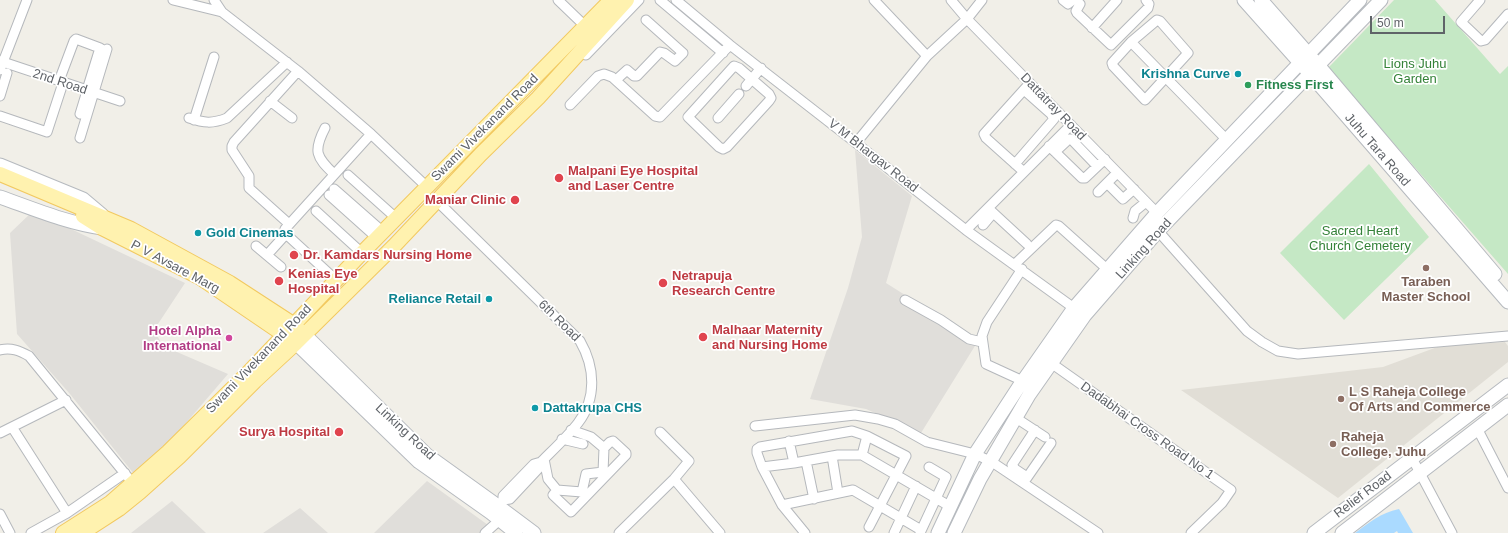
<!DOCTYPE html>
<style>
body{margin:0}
#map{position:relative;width:1508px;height:533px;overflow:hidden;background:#f1efe8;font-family:Helvetica,sans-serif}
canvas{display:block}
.scale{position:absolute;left:1370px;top:16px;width:75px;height:18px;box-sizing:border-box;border:2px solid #5f6368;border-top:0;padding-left:5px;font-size:12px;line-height:14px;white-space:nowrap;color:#5f6368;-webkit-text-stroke:3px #fff;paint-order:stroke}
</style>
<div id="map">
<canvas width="1508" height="533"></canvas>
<div class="scale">50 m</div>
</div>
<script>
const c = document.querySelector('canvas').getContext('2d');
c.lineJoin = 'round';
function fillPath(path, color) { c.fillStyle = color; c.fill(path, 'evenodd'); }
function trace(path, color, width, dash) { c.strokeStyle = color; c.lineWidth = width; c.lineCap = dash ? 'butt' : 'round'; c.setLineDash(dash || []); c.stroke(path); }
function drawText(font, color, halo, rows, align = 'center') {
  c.font = font + ' Helvetica,sans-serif'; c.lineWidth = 3.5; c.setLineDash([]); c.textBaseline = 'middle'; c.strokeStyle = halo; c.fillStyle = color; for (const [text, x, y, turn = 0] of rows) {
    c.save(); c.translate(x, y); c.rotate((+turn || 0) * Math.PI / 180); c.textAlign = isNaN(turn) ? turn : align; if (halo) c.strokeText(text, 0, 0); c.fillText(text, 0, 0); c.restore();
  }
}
fillPath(new Path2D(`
 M855 150 912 196 886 283 978 341 921 433 866 409 810 399 848 288 862 237Z
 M33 211 185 283 154 330 163 346 228 374 138 479 70 394 17 334 10 233Z
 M427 481 488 525 481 533H374Z
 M172 501 206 533H131Z
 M300 508 328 533H263Z`), '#e0deda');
fillPath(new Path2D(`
 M1505 342 1508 346V362L1338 498 1181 390 1383 367 1440 346Z`), '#e1ded6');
fillPath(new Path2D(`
 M1394 0H1435L1500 74 1508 66V274L1328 68Z
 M1369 164 1429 237 1344 320 1280 253Z`), '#c5e8c5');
fillPath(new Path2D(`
 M1399 509 1413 533H1398L1397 531 1394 533H1355C1370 522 1380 513 1399 509Z`), '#aadaff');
const street = new Path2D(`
 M173 0 222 12
 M214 0 222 12 298 71 371 134 427 187
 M558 0 585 26
 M660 0 723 53
 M676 0 730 45 856 143 966 230 1078 311
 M874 0 927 56
 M951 0 967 19 1157 213 1158 231 1247 331 1262 342 1278 351 1298 354 1508 336
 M1063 0 1068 4 1073 0
 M1076 0 1080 4 1076 11 1077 13 1111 45 1148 8 1149 4 1146 0
 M1480 0 1461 22 1481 41 1485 40 1508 14
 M1157 20 1160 21 1188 53 1145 100 1113 66 1112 63 1131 42Z
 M1092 28 1117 0
 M1131 42 1226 139
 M586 55 639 0
 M0 61 120 101
 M734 66 739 68 769 94 771 98 769 101 727 147 723 149 719 147 688 117Z
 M0 70 27 0
 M616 80 627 70 634 76H637L660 52 664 53 675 61 683 53 646 20
 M59 81 74 41 76 39 100 48 87 90
 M746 86 761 68
 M0 96 7 73
 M270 101 292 118
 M570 105 598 76 604 74 612 77 655 116 660 117 730 45
 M80 114 87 91
 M0 116 47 132 63 83
 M189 118C204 123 212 124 227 118L287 62
 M718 118 739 94
 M194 120 214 57
 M325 128C313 151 316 157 334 174
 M80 138 107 49
 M856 143 927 56 967 19 982 0
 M1049 146 1082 178H1085L1105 159
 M1055 152 1069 139H1071L1097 166
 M1015 164 1054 119 1051 114 1024 90
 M1024 172 986 138 984 134 1030 83
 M348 175 396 218
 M1107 183 1123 199 1134 189
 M334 189 383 232
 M1098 192 1117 173
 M329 195 377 238
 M437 201 580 341C595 367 597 398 578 423 568 436 554 449 542 461L539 468 510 499 503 500 495 509
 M988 208 1027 244
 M316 211 362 253
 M1133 218 1135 211 1146 202
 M288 223 249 188V176L232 150V146L234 142 298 71
 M983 225 993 213
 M966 230 1071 125
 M256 246 281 267
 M267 255 286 234
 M1015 264 1056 225 1059 226 1107 269
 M1022 269 987 322 982 336 986 364 1023 381
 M336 280 286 234 285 229 371 134
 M905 300 941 320 969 339 982 342
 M0 350C11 347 20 351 29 356L135 486
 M1051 363 1231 490 1222 503 1191 533
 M1016 418 1045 437
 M755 426 855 415 878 419 895 424 927 442 975 454 992 462 1098 533
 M12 427 67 513
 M1477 428 1508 488
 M0 433 66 400
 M867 436 906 456 869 527
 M562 439 583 444
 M789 441 794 463
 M604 448 603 472 606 475
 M832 456 838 493
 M1412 458 1452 533
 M544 459 548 479 557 490 553 495 571 512 626 455V453L613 441 610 442 604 448 591 437 571 430
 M806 461 814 499
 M762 467 757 453V449L760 447 852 431 867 436 862 455
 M1027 477 1015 469 1012 465 1035 430
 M674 479 720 533
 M1024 482 1051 443
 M557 490 582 492 586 496
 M582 492 586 474 603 472
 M503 500V496L534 464 541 462
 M782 505 853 490 921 530
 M0 514 10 533
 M31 533 67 513 125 473
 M485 533 503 517
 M619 533 674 479 689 461 660 432
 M805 533 782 505 762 467 794 463 838 455H862L951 507
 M894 533 916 486
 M920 533 946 477 929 467`);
const secondary = new Path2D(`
 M1244 0 1310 74 1508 302
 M1261 0 1318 65 1495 274
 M0 165 83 199 102 215
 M0 197C34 209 67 223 102 228
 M305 335 427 455 498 506 534 533
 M296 343 419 462 491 513 516 533
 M938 533 975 454 1018 388 1074 308 1157 213 1360 0
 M954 533 980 479 1029 395 1085 315 1158 231 1381 0
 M1314 533 1508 385
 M1342 533 1508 405`);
const primary = new Path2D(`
 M0 174 131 229 230 283 293 324 300 331
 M83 216 102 228 199 277 290 339
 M63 533 110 503 168 452 247 374 358 257 611 0
 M82 533 119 509 140 492 179 457 255 381 296 343 394 246 481 154 538 98 627 0`);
trace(street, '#b5b8bc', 11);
trace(secondary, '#b6babf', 15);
trace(primary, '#f2c960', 16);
trace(street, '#fff', 9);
trace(secondary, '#fff', 13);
trace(primary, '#fff2af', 14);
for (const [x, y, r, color] of [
 [1238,74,4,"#0f9aa8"],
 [1248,85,4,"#2e9e5b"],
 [559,178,5,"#e0444e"],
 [515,200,5,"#e0444e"],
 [198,233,4,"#0f9aa8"],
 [294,255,5,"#e0444e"],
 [1426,268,4,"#8d6e63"],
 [279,281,5,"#e0444e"],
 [663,283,5,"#e0444e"],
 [489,299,4,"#0f9aa8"],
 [703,337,5,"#e0444e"],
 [229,338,4,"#d1479c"],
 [1341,399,4,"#8d6e63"],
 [535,408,4,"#0f9aa8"],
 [339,432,5,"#e0444e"],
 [1333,444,4,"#8d6e63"]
]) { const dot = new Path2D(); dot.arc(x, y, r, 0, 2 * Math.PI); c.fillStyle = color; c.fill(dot); trace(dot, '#fff', 1.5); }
drawText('13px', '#348238', '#fff', [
 ["Lions Juhu",1415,64],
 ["Garden",1415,79],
 ["Sacred Heart",1360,231],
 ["Church Cemetery",1360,246]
]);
drawText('bold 13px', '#0d838f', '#fff', [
 ["Krishna Curve",1230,74],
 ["Gold Cinemas",206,233,"left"],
 ["Reliance Retail",481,299],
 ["Dattakrupa CHS",543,408,"left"]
], 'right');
drawText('13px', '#5f6368', '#fff', [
 ["2nd Road",60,82,18],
 ["Dattatray Road",1053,107,46],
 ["Swami Vivekanand Road",485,128,-45],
 ["Juhu Tara Road",1377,150,49],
 ["V M Bhargav Road",873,156,38],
 ["Linking Road",1144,249,-48],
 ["P V Avsare Marg",175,267,28],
 ["6th Road",559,321,45],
 ["Swami Vivekanand Road",259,359,-46],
 ["Dadabhai Cross Road No 1",1147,431,35],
 ["Linking Road",405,432,43],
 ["Relief Road",1363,495,-37]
]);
drawText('bold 13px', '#27864d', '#fff', [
 ["Fitness First",1256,85]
], 'left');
drawText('bold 13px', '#be3a42', '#fff', [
 ["Malpani Eye Hospital",568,171],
 ["and Laser Centre",568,186],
 ["Maniar Clinic",506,200,"right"],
 ["Dr. Kamdars Nursing Home",303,255],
 ["Kenias Eye",288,274],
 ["Hospital",288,289],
 ["Netrapuja",672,276],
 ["Research Centre",672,291],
 ["Malhaar Maternity",712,330],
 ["and Nursing Home",712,345],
 ["Surya Hospital",330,432,"right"]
], 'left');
drawText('bold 13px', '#785e54', '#fff', [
 ["Taraben",1426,282,"center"],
 ["Master School",1426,297,"center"],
 ["L S Raheja College",1349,392],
 ["Of Arts and Commerce",1349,407],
 ["Raheja",1341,437],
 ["College, Juhu",1341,452]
], 'left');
drawText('bold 13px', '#b23c85', '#fff', [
 ["Hotel Alpha",221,331],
 ["International",221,346]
], 'right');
</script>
